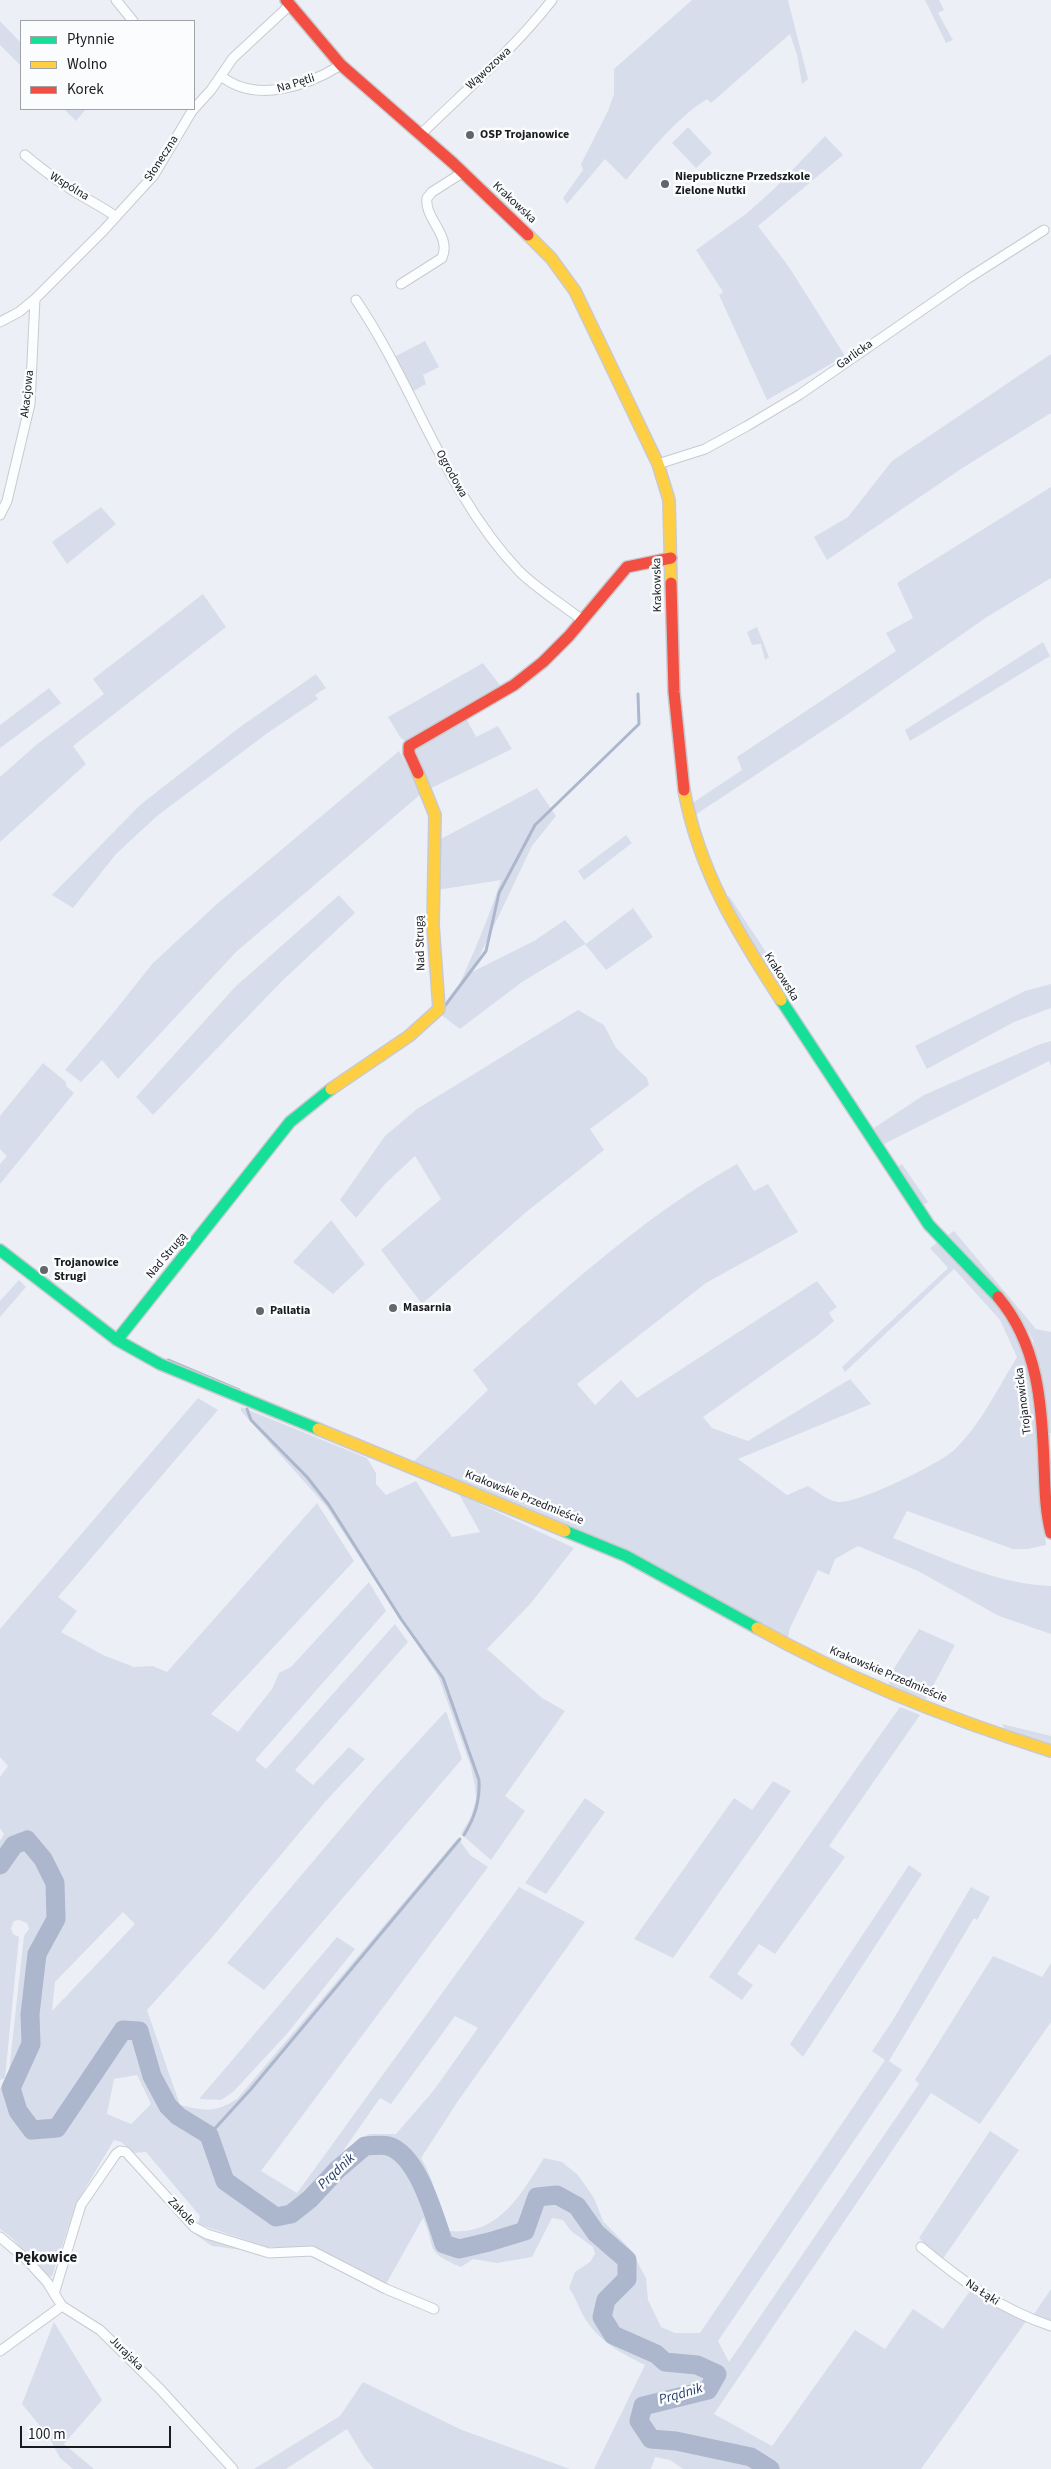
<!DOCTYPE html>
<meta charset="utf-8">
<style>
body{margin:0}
#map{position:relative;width:1051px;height:2469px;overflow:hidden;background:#ecf0f6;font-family:"Source Sans 3",sans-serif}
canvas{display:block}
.legend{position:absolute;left:20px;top:20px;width:175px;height:90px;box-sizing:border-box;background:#fafcfe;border:1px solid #a0a2a5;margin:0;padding:6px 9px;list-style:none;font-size:15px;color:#191b1f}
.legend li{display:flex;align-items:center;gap:10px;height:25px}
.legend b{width:25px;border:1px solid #a0a2a5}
.scale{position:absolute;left:20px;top:2426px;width:151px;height:22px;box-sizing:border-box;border:2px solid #191b1f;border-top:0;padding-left:6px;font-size:15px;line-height:18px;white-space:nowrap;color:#191b1f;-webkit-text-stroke:4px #fafcfe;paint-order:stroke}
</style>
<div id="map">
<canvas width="1051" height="2469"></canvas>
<ul class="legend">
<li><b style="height:6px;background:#16e098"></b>Płynnie</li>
<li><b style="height:6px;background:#ffcf43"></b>Wolno</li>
<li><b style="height:6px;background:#f24e42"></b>Korek</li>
</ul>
<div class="scale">100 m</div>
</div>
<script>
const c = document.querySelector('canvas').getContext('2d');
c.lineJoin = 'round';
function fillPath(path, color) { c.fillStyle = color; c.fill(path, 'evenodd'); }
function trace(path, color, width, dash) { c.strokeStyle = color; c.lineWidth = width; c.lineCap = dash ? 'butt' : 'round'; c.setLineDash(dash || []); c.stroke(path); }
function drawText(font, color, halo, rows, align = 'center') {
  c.font = font + ' "Source Sans 3",sans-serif'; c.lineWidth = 5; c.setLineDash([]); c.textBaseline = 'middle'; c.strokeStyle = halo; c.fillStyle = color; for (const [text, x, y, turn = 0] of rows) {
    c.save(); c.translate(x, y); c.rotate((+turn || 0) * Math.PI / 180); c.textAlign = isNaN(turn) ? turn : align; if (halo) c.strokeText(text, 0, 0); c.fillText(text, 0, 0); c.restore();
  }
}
fillPath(new Path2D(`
 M692 0H788L808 79 802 84 797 55 790 34 711 103 707 99C675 119 650 152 626 180L605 159 567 204 563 198 583 170 581 164 608 111 614 94V69Z
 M925 0H939L944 10 938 13 953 40 946 43Z
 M0 21 21 43V66L0 45Z
 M64 109H86L76 121Z
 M688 127 712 153 696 168 672 143Z
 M825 136 843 155 758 226 789 267 845 356 767 400 719 295 723 292 696 250 746 214 774 189Z
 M425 341 439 367 423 375 426 384 410 393 394 357Z
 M1051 354V413L964 467 827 560 814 537 848 517 892 461Z
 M1051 487V578L987 617 845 716 695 815 691 804 742 770 737 757 896 651 886 633 913 618 897 583Z
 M101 507 116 524 67 564 52 542Z
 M203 594 226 627 73 746 86 764 0 842V777L36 745 104 694 93 679Z
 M757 627 769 657 765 660 761 644 752 645 747 632Z
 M1043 642 1050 656 910 741 905 730Z
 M483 663 502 688 406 742 400 737 388 717Z
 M316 674 326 688 315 695 318 699 269 732 157 816 116 854 73 908 52 895 140 805 240 727Z
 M49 688 61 703 0 748V725Z
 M465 716 476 737 498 726 512 749 427 790 412 753 415 745Z
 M399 751 422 793 236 952 118 1079 102 1060 81 1082 65 1070 114 1012 153 963 218 903Z
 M537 788 556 816 532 846 472 972 534 941 565 920 586 944 633 908 653 937 606 970 585 944 522 982 460 1029 440 1014C442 1004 451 1001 456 992 473 954 488 920 501 880L437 890 439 840Z
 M626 835 632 843 584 880 578 871Z
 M339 895 355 913 281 982 153 1115 136 1097 235 987Z
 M729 896 787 984 779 990 725 899Z
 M1051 984V1008L1014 1022 927 1069 915 1046 1025 991Z
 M578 1010 604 1025 616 1048 647 1078 649 1085 590 1129 604 1150 525 1213 422 1304 381 1250 441 1199 415 1156 386 1183 356 1218 340 1200 385 1136 417 1109Z
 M1051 1041V1066L1049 1061 882 1145 874 1128 924 1095 1038 1045Z
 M43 1063 66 1082V1086L74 1093 0 1184V1164L7 1156 0 1149V1116Z
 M737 1164 754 1191 768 1184 798 1232 706 1283 577 1384 595 1405 621 1380 637 1398 817 1281 837 1307 829 1313 834 1321 817 1336 703 1417 712 1428 748 1441 850 1379 871 1404 738 1459 787 1495 808 1486C816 1491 830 1502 839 1502 859 1503 937 1465 953 1451 980 1426 998 1388 1017 1357L1000 1320 954 1269 845 1372 842 1367 948 1268 930 1248 938 1242 996 1301 1022 1342 1027 1360 1036 1429 1046 1545 1028 1549H1013L907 1511 893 1538C944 1558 996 1584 1051 1586V1634L999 1616 918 1571 858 1546 835 1559 829 1575 818 1570 790 1628 788 1637 626 1551 414 1461 488 1390 473 1370C557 1297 639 1218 737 1164Z
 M902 1164 928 1202 923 1205 897 1167Z
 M331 1220 365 1264 333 1294 293 1262Z
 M954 1231 1036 1329 1051 1332V1433L1048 1434 1033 1340 1016 1311 948 1235Z
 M19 1280 26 1287 0 1317V1301Z
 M198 1398 218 1410 58 1597 77 1611 61 1632 103 1655 134 1667 153 1666 167 1672 317 1503 354 1561 211 1714 238 1732 272 1689 279 1673 291 1667 369 1582 386 1611 255 1760 266 1769 395 1624 408 1642 295 1770 313 1785 349 1747 365 1759 325 1802 209 1941 147 2010 180 2105C206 2111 214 2113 237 2099L458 1838 470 1855 488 1867 261 2171 297 2193 519 1887 585 1922 458 2101 421 2158C435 2180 438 2207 449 2231 499 2236 521 2194 544 2158L562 2162 578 2175 594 2198 603 2221 631 2250 646 2278 648 2300 661 2327 675 2333H700L885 2060 872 2051 893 2020 971 1887 990 1897 977 1920 974 1918 889 2061 902 2070 718 2341 729 2362 919 2084 915 2080 993 1956 1042 1977 1051 1963V2022L980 2124 931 2093 714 2414 772 2446 855 2330 885 2349 913 2309 943 2329 970 2291 993 2305 1027 2320 921 2469H683L670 2460 655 2457 651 2469H594L645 2365C623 2354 603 2344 588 2323 580 2313 577 2299 569 2288L575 2272 590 2262 595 2254 593 2247 571 2231 563 2220 552 2218 532 2257 497 2263 473 2259 461 2267C423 2251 437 2249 423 2218L386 2284 315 2248 267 2247 198 2224 200 2216 146 2152 134 2153 121 2142 114 2140 76 2204 52 2276 47 2277 12 2238 0 2229V2088L8 2080 24 1936 29 1929 27 1923 19 1920 14 1921 11 1928 13 1934 19 1937 5 2078 0 2080V1841L4 1834 0 1828V1777L8 1766 0 1757V1629ZM123 1912 135 1924 52 2011 55 1982ZM455 2016 478 2028 434 2090 396 2134H369L343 2151 380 2098 391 2104ZM137 2075 151 2104 131 2124 107 2114 114 2079Z
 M241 1407 367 1458 376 1473V1484L386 1495 416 1481 452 1537 480 1532 459 1494 574 1548 531 1603 487 1649 542 1698 565 1711 505 1796 525 1811 491 1860 461 1834 471 1817 476 1799 475 1786 471 1767 438 1676 326 1506 241 1411Z
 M919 1629 955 1645 926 1699 890 1687 888 1678Z
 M900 1707 920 1715 829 1846 845 1857 775 1954 759 1944 737 1974 753 1985 742 2000 709 1977Z
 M446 1711 462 1759 264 1990 227 1963 376 1787Z
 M1002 1724 1051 1736V1744L1006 1732Z
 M773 1781 791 1791 673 1958 634 1939 734 1798 752 1810Z
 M585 1798 605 1812 546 1894 525 1883Z
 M909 1865 922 1874 803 2057 790 2044Z
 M337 1937 355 1949 286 2035 233 2092 221 2100 199 2099Z
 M990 2131 1019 2150 942 2260 919 2238Z
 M190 2231 258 2252 212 2246Z
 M1051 2289V2321L1034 2314Z
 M54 2322 102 2400 64 2444 94 2469H73L60 2458 49 2437 22 2404Z
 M363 2382 462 2430 570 2469H374L365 2459 347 2429 286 2469H254L340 2416Z`), '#d7ddea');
trace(new Path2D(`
 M444 1007 486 951 499 893 535 825 639 724 638 694
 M168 1360 239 1390
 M247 1409 251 1420 307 1477 329 1505 401 1619 443 1678 479 1780C480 1801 475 1817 464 1835
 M209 2135 251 2089 460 1839`), '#acb7cd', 3);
trace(new Path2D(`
 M0 1865 14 1845 27 1840 43 1859 55 1883 56 1919 37 1954 30 2014 31 2044 11 2088 18 2111 32 2130 57 2128 123 2030 139 2031 152 2076 168 2106 178 2116 209 2135 225 2181 276 2217 291 2214 310 2199 337 2170 365 2146C372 2146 381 2144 388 2146 418 2154 435 2218 444 2244L459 2249 489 2242 525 2231 537 2197 557 2195 577 2206 596 2233 627 2260V2279L606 2300 602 2317 613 2335 656 2354 665 2362 697 2365 717 2374 708 2390 643 2406 639 2421 651 2439 676 2441 751 2457 770 2469`), '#acb7cd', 19);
const street = new Path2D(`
 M116 0 133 21
 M221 76C256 104 307 86 341 65
 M421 134C466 90 513 50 552 0
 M25 155C43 170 61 184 82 196 94 203 104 208 115 216
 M401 284 442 258C452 235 424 219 427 198L432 192 462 173
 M356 300C415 387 445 493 519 571 537 589 562 604 582 620
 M0 322 19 312 35 299 103 231 154 175 192 111 211 90 233 58 290 5
 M658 464 705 449 747 426 799 395 967 279 1044 230
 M0 515 7 501 30 404 35 299
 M0 2237 26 2259 47 2282 62 2306 100 2330 160 2389 233 2469
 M921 2247C962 2281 1000 2309 1051 2326
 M54 2294 81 2205 116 2154 120 2151 126 2152 194 2227 207 2234 269 2253 312 2251 386 2289 434 2309
 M0 2351 62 2306`);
const fast = new Path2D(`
 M781 1000 929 1225 998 1297
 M0 1250 117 1340 160 1364 318 1429
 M117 1340 290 1122 331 1089
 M565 1531 626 1556 757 1628`);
const slow = new Path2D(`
 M528 235 551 258 575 291 658 464 669 500 671 583
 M684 790C699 871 737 932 781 1000
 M331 1089 409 1036 439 1009 433 925 435 815 418 773
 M318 1429 565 1531
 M757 1628C850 1680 949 1719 1051 1751`);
const jam = new Path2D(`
 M286 0 341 65 453 163 528 235
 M671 583 674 692 684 790
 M418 773 409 753V746L514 685 543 662 569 636 627 567 671 558
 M998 1297C1038 1344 1042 1405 1044 1464 1045 1488 1045 1510 1051 1533`);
trace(street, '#c8cacf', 11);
trace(fast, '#c8cacf', 14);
trace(slow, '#c8cacf', 14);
trace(jam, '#c8cacf', 14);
trace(street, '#fcfdfe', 9);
trace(fast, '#16e098', 11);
trace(slow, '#ffcf43', 11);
trace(jam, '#f24e42', 11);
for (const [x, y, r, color] of [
 [470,135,5,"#63666a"],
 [665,184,5,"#63666a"],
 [44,1270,5,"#63666a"],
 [393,1308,5,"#63666a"],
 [260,1311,5,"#63666a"]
]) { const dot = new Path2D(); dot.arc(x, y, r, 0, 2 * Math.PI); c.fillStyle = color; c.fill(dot); trace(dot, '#fafcfe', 2); }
drawText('12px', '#191b1f', '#fafcfe', [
 ["Wąwozowa",489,69,-43],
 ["Na Pętli",296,84,-17],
 ["Słoneczna",162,159,-57],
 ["Wspólna",69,187,31],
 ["Krakowska",514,203,43],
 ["Garlicka",855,355,-35],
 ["Akacjowa",28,394,-84],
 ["Ogrodowa",451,474,61],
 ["Krakowska",658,585,-91],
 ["Nad Strugą",421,943,-92],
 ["Krakowska",781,977,58],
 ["Nad Strugą",167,1256,-50],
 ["Trojanowicka",1024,1401,-97],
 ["Krakowskie Przedmieście",524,1498,22],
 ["Krakowskie Przedmieście",888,1675,23],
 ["Zakole",181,2212,46],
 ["Na Łąki",982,2293,33],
 ["Jurajska",126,2354,45]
]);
drawText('bold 12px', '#191b1f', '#fafcfe', [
 ["OSP Trojanowice",480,135],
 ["Niepubliczne Przedszkole",675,177],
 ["Zielone Nutki",675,191],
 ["Trojanowice",54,1263],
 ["Strugi",54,1277],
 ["Masarnia",403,1308],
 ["Pallatia",270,1311]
], 'left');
drawText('italic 14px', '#293d65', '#fafcfe', [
 ["Prądnik",337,2172,-43],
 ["Prądnik",681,2395,-16]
]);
drawText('bold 15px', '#191b1f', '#fafcfe', [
 ["Pękowice",46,2259]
]);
</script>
